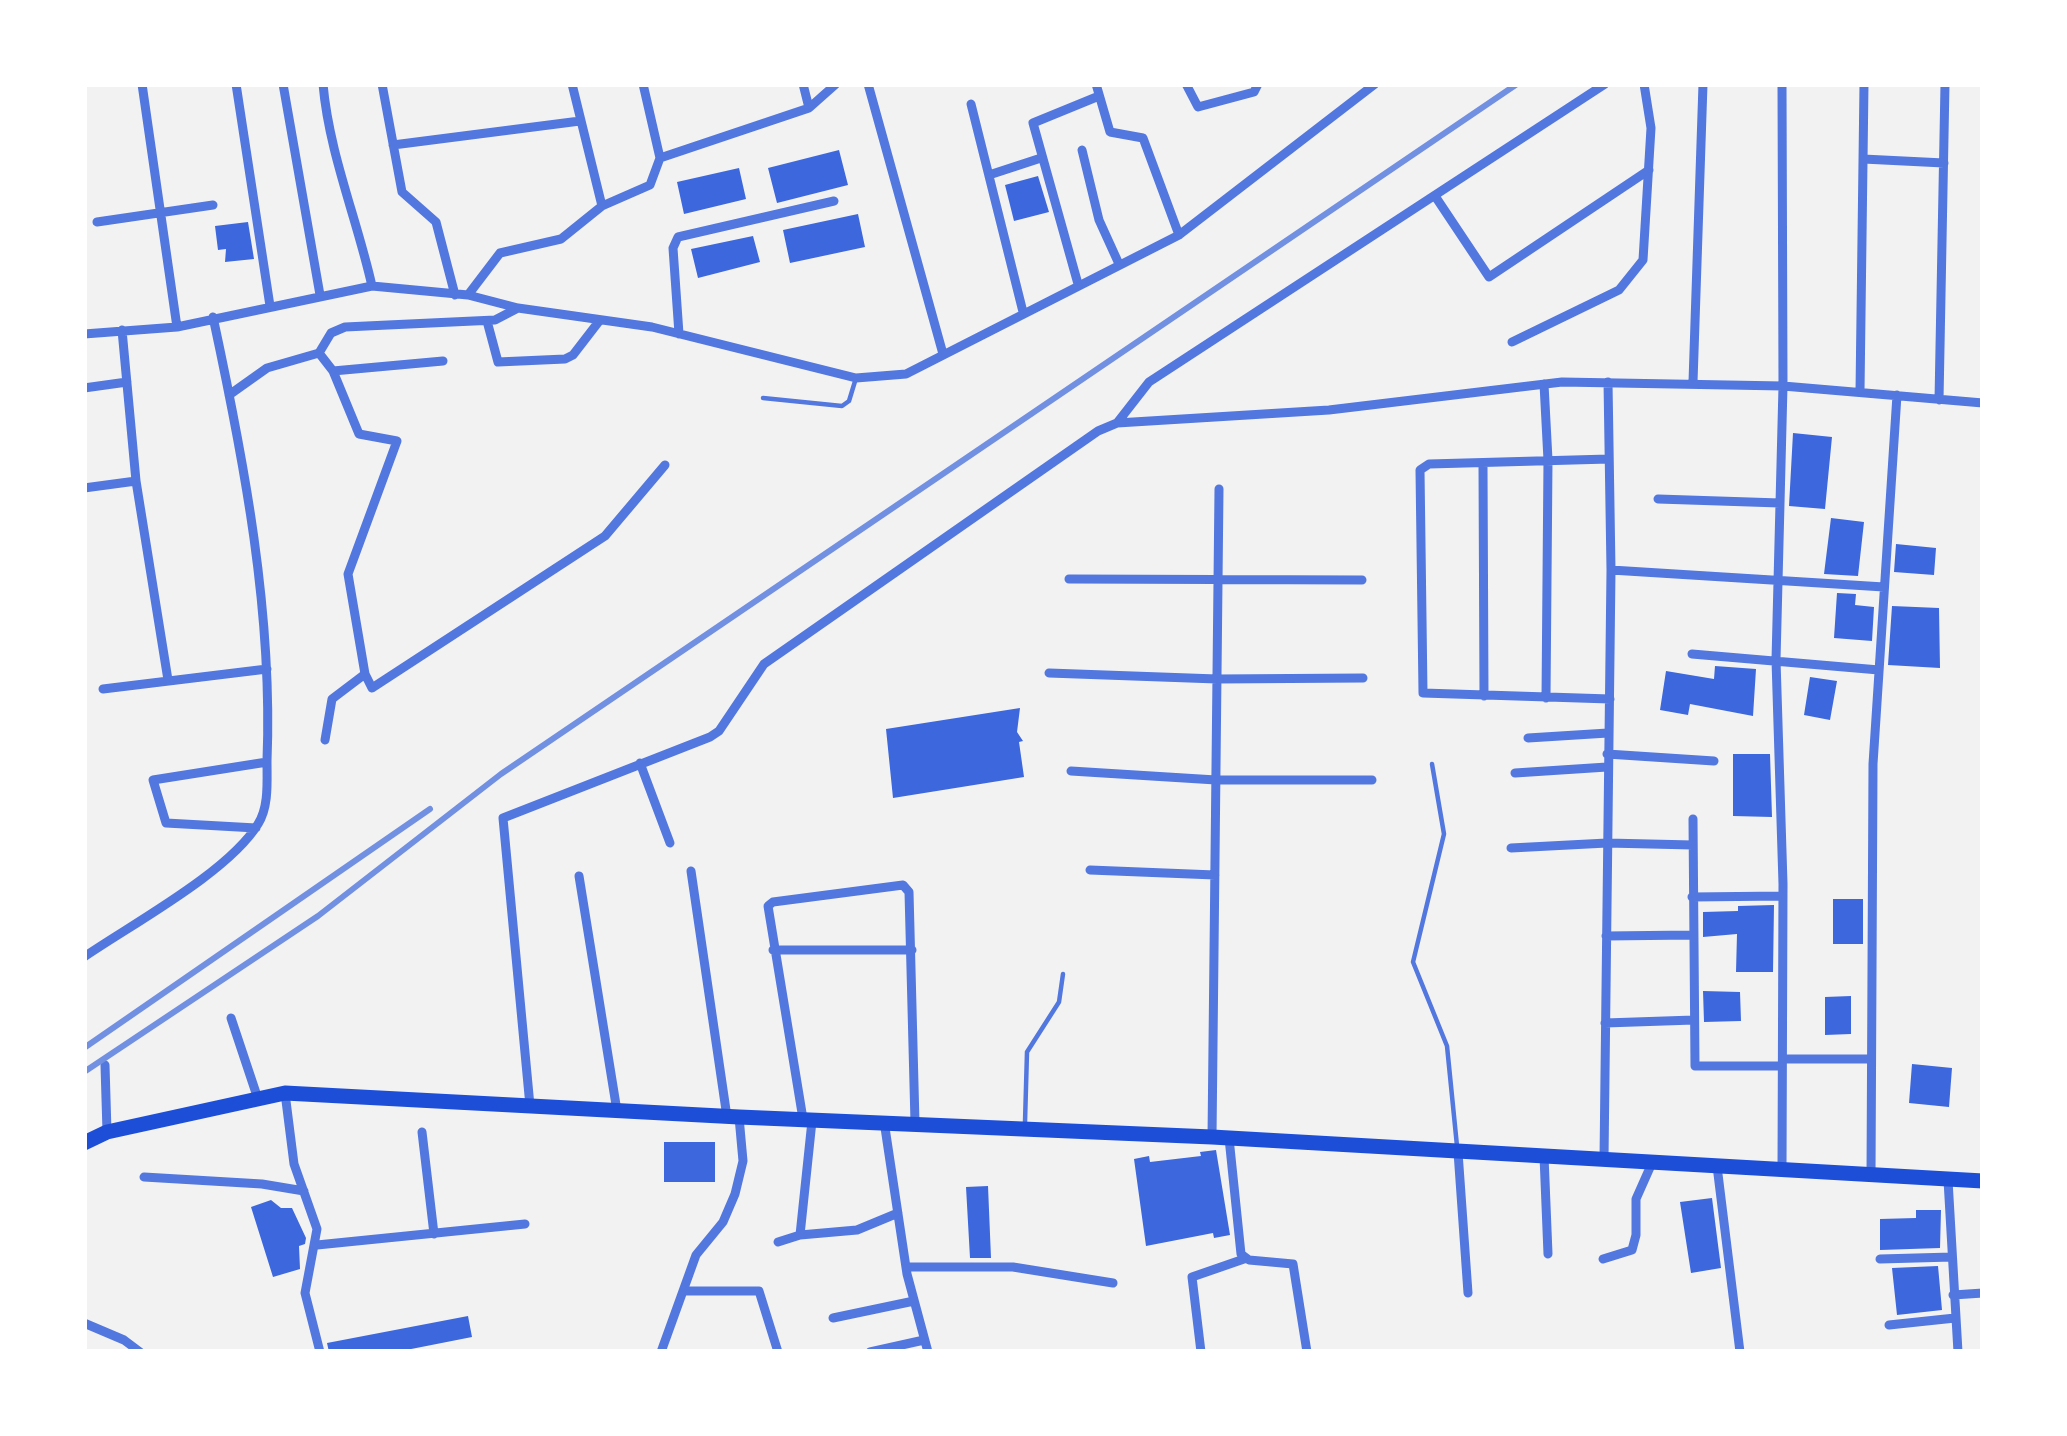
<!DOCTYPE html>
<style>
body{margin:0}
#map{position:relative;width:2067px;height:1436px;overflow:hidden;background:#f2f2f2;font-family:"Golos Text",sans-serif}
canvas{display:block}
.frame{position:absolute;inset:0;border:87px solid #fff;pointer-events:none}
</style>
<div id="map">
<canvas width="2067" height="1436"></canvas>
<div class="frame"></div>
</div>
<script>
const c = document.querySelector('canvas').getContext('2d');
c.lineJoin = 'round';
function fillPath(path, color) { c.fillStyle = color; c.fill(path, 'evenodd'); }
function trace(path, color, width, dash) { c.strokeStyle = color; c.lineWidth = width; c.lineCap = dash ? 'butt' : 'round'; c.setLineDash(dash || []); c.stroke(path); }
fillPath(new Path2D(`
 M839 150 848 185 777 203 768 168Z
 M739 168 746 199 684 214 677 182Z
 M1038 176 1049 212 1014 221 1005 185Z
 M858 214 865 247 790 263 783 230Z
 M248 222 254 259 225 262 226 249 218 250 215 226Z
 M753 236 760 262 698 278 691 249Z
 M1793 433 1832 437 1825 509 1789 506Z
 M1831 518 1864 522 1858 576 1824 574Z
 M1896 544 1936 548 1934 575 1894 572Z
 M1837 593 1856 594 1855 605 1874 607 1872 641 1834 638Z
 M1892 606 1939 608 1940 668 1888 665Z
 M1715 666 1756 669 1753 716 1690 704 1688 715 1660 710 1666 671 1714 679Z
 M1810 677 1837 681 1830 720 1804 715Z
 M1020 708 1017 732 1023 741 1019 742 1024 777 893 798 886 729Z
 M1733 754H1770L1772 817 1733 816Z
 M1833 899H1863V944H1833Z
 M1774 905 1773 972H1736L1737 934 1703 937V912L1738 911V906Z
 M1703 991 1740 992 1741 1021 1704 1022Z
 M1851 996V1034L1825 1035V997Z
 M1912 1064 1952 1068 1949 1107 1909 1103Z
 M664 1142H715V1182H664Z
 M1216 1150 1230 1235 1214 1238 1213 1233 1146 1246 1134 1159 1149 1156 1150 1162 1201 1156 1200 1152Z
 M988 1186 991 1258H970L966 1187Z
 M1712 1198 1721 1268 1691 1273 1680 1202Z
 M271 1200 281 1208H292L306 1238 305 1244 299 1246 300 1269 273 1277 251 1207Z
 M1916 1210H1941L1940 1248 1880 1250V1219L1916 1218Z
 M1938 1266 1942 1310 1897 1315 1892 1268Z
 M468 1316 472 1337 396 1352H329L327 1343Z`), '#3d67dc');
trace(new Path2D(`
 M763 398 842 406 849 401 856 378
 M1432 764 1444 834 1413 962 1447 1046 1457 1146
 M1025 1122 1027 1052 1059 1002 1063 974`), '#5277de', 4.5);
trace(new Path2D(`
 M142 84 177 327
 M236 84 270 306
 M283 84 320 295
 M323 84C329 153 357 219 372 286
 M382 84 402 192 436 222 455 295
 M572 84 602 206
 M803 84 809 108
 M868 84 943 354
 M1096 84 1110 132 1143 138 1179 235
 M1186 84 1198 107 1254 92 1258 84
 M1782 84 1783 386 1776 660 1783 884 1782 1170
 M971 104 1023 312
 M393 145 580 121
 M1082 150 1099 220 1119 264
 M660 158 809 108 836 84
 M1863 159 1944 163
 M989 175 1041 158
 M1435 196 1489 277 1649 170
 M97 222 213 205
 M1078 284 1033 123 1099 96
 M468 295 500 253 561 239 602 206 650 185 660 158 643 84
 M487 321 498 362 565 359 573 355 600 320
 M122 330 136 481 168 680
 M84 334 177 327 372 286 468 295 518 308 652 327 856 378 906 374 1179 235 1375 84
 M679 334 673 248 678 237 834 201
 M1512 342 1619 290 1643 260 1651 128 1644 84
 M319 353 333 371 359 434 397 441 348 574 365 674 372 688 605 536 665 465
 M333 371 443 361
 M1693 382 1703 84
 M1544 384 1548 460 1546 698
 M84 388 127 382
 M1860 392 1864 84
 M229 395 267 368 319 353 331 333 345 327 495 320 518 308
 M1939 400 1945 84
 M1117 423 1149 382 1605 84
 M1609 459 1429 464 1420 470 1423 693 1610 699
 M1483 465 1484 696
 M84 488 136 481
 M1658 499 1780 503
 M1611 570 1884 587
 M1069 579 1362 580
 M1692 654 1879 670
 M1049 673 1217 679 1363 678
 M103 689 267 669
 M1528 738 1608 733
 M325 740 332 699 365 674
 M1607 754 1714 761
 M640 763 670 843
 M1071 771 1216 780H1372
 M1515 773 1607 767
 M1693 819 1695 1066H1782
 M256 828 166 823 153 780 267 762
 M1511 848 1607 843 1693 845
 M1090 870 1215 875
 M691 871 727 1117
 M579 876 617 1111
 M1692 897 1783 896
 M1606 936 1692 935
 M773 950H912
 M84 957C132 924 229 872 258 824 269 807 267 782 267 761 273 613 244 461 213 317
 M231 1018 258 1099
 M1605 1023 1694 1020
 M1783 1059H1871
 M105 1065 107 1132
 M285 1093 294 1164 317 1229 305 1293 320 1352
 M530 1106 503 818 710 737 719 731 764 664 1098 431 1117 423 1329 410 1562 382 1783 386 1983 403
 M803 1119 768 906 773 902 903 885 909 892 915 1123
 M884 1121 907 1274 928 1352
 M422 1132 434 1234
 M1212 1137 1219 489
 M1229 1138 1241 1254 1249 1260 1293 1264 1307 1352
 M1458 1152 1468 1293
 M1544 1156 1548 1254
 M1604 1159 1611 570 1608 382
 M1717 1166 1740 1352
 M1871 1175 1873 764 1897 395
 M144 1177 262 1184 304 1191
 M1948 1180 1958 1352
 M800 1235 812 1121
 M778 1242 800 1235 857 1230 898 1213
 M317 1245 525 1224
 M1603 1259 1632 1250 1636 1235V1199L1652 1163
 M1880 1259 1952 1257
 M906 1267H1013L1113 1283
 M685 1291H759L778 1352
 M1953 1295 1983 1293
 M833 1318 914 1301
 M84 1323 124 1340 140 1352
 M1889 1325 1955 1318
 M661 1352 696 1255 723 1222 735 1194 743 1161 739 1117
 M870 1352 924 1340
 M1201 1352 1192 1277 1244 1259`), '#5277de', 9);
trace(new Path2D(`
 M84 1143 107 1132 285 1093 739 1117 1212 1137 1983 1181`), '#1d4ed8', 15);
trace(new Path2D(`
 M84 1048 430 809
 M84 1072 318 916 501 774 1517 84`), '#7290e2', 6);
</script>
